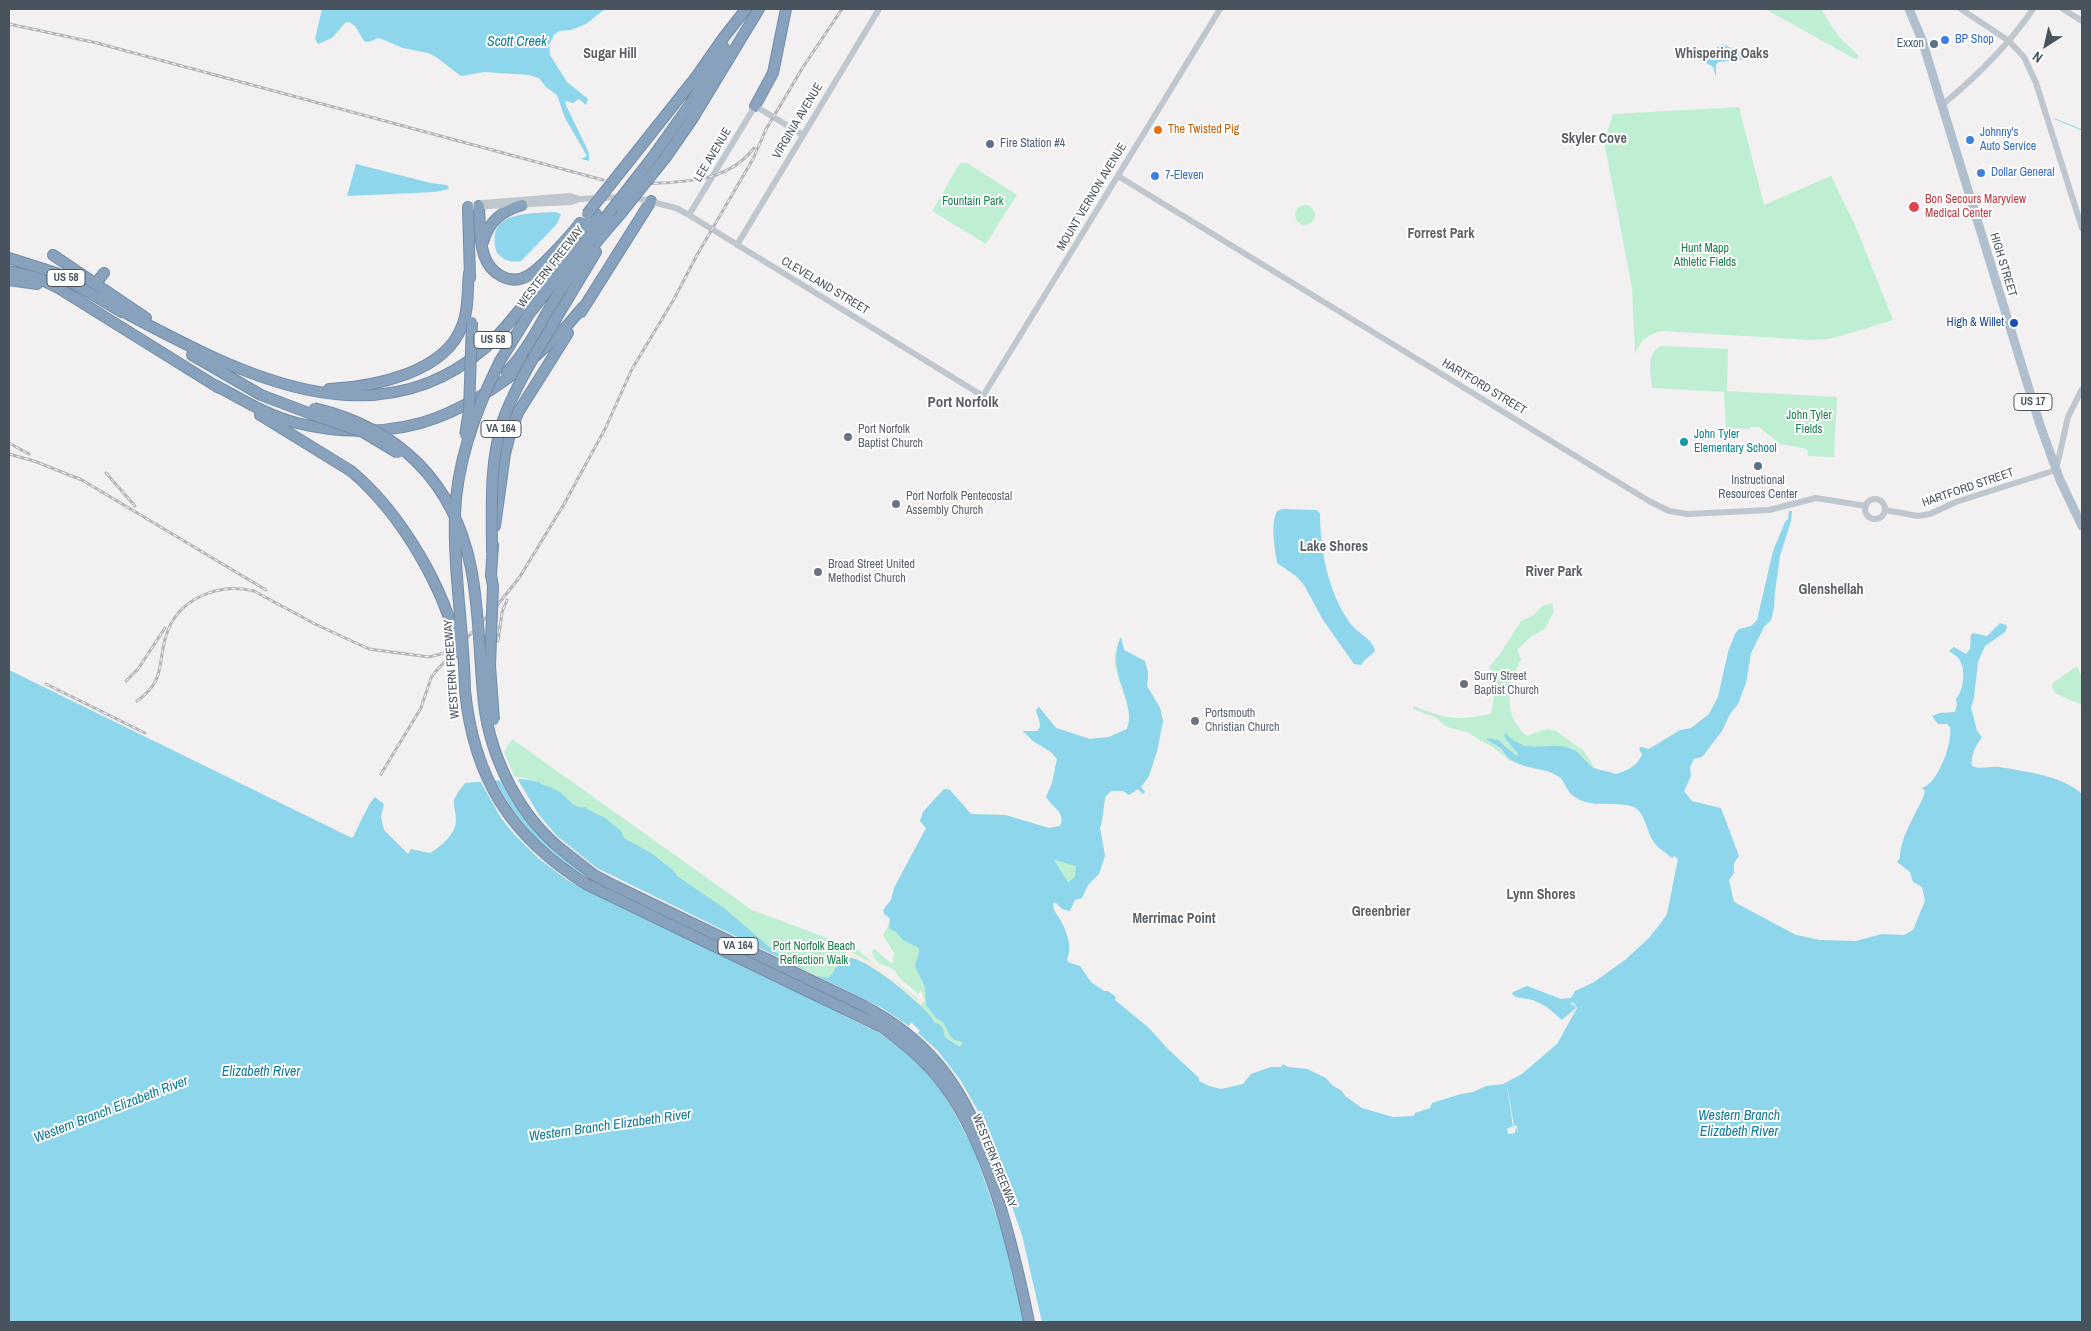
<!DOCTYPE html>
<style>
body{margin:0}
#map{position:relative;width:2091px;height:1331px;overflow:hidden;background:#f2f0f0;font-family:"Archivo Narrow",sans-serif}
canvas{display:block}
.frame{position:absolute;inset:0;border:10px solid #48535d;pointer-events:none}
.north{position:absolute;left:2021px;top:20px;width:50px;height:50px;-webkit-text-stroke:4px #fff;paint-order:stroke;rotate:215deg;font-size:14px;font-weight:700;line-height:20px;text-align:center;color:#48535d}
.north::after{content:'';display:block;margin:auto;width:18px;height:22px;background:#48535d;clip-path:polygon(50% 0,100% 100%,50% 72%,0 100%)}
</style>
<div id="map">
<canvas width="2091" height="1331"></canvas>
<div class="frame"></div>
<div class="north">N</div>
</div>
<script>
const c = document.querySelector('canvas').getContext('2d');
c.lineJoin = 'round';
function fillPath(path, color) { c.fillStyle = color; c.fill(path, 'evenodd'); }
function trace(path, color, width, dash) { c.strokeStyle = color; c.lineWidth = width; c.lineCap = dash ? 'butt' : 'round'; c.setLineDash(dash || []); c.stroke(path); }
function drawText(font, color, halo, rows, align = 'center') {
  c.font = font + ' "Archivo Narrow",sans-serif'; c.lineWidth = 4; c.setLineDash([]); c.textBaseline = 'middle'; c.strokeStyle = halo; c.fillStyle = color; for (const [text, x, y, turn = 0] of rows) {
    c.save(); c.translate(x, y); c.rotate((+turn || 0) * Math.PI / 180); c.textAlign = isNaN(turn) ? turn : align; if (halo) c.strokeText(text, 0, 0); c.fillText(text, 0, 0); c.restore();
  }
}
fillPath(new Path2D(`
 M1765 9H1821L1839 37 1859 56 1857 60Z
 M1739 107 1764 205 1831 176 1855 225 1893 320 1844 335 1828 339 1810 340 1664 331C1648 333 1641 340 1635 354L1632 288 1604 142 1613 114Z
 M960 163H967L1017 195 986 244 932 211Z
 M1295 215a10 10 0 1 1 20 0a10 10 0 1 1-20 0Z
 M1662 346 1728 349 1727 391 1837 397 1834 457 1808 456 1807 449 1780 444 1759 427H1751L1750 429 1726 428 1724 392 1652 388C1651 374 1645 351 1662 346Z
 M1552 603 1554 611 1545 629 1532 636 1517 650 1521 659C1519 665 1515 671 1513 677 1506 697 1509 722 1527 736L1546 729 1556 731 1584 751 1595 768C1589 764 1578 751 1573 750 1544 740 1534 758 1505 734L1507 741 1518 753 1517 756 1505 745 1487 740C1502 748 1510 760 1525 766L1509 760 1490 745 1481 741 1469 733 1447 727 1435 717 1413 709V706C1447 719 1455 721 1490 714 1493 711 1497 676 1495 674 1494 671 1491 670 1489 668L1490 666 1500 654 1521 621 1533 616 1542 606Z
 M1120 637 1124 650 1145 661 1148 673 1147 686 1160 708 1163 721 1157 751 1149 776 1141 787 1145 792 1143 794 1138 789 1129 795 1123 791H1111L1105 797 1102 821 1100 828 1105 856 1064 824 954 1011 968 1054 446 853H429C440 849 456 833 456 820 456 803 451 797 465 783L529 779 515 777 504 752 512 739 752 910 857 949 876 966 922 1002 925 1000 921 991 917 994C912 987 905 984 899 977 897 975 897 973 895 971 888 964 874 967 872 951L875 949 892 964 894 953 883 935 891 921 883 910 891 900 894 888 926 828 920 821C922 812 939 792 947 788L971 814 1005 815 1049 828 1060 826C1067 813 1052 807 1046 797L1052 783 1057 759 1051 752 1033 741 1023 731H1037L1040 727C1041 724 1037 714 1036 710L1039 707 1056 728 1090 739 1109 737 1127 729C1136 708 1113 678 1115 656 1115 650 1119 643 1120 637Z
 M2077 666 2082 677V705L2055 693 2052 686 2054 682Z
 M1047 844 1084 869 1065 892Z`), '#bfefd2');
fillPath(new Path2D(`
 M849 946 851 952 876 965 917 1000 924 998 925 1001 919 1007 842 960Z`), '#f3ede1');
fillPath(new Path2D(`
 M322 9H605L586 24 571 30 559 31 554 35 549 45 550 55 567 82 588 99 586 105 579 99 573 103 566 101 565 103 589 153V161L581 159 587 156 565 118 557 95 546 87 539 78 529 75 484 72 461 76 436 57 428 53 403 48 379 38 368 42 364 41 355 26 349 22 345 23 332 38 318 44 315 39Z
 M1722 44 1745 54 1749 59 1718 62 1716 65V77L1713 67 1693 55 1705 57Z
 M356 164 431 183 447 185 449 189 435 192 347 196Z
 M555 212 561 214 557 224 521 261C510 263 504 260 497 253 484 211 527 214 555 212Z
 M1283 509 1316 510 1320 513C1320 550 1328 592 1350 623 1357 633 1373 639 1375 651 1370 656 1365 659 1361 665L1354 664 1323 620 1304 585 1296 576 1277 563C1275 548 1270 525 1277 511Z
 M1789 511H1792L1791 521 1780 556 1775 592 1774 608 1771 620 1764 627 1751 653 1746 683 1738 704 1730 714 1722 731 1702 757 1694 759 1690 767 1691 776 1684 791 1692 801 1721 808 1739 856 1734 863V873L1729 880 1734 902 1796 935 1820 940 1856 941 1882 934 1904 935 1913 930 1925 901 1922 887 1913 882 1910 872 1897 862 1900 858C1900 836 1916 815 1924 795L1925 791 1922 788C1938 784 1953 742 1950 727L1947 724H1938L1932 716 1940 713 1955 712 1957 705 1956 699C1964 690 1966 669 1959 659 1957 656 1952 653 1949 651L1954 647 1966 654 1970 649 1971 635 1973 633 1987 636 2000 623 2006 625 2007 628 2005 632 1985 646 1978 662 1974 698 1971 707 1977 731 1982 737C1976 745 1970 756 1972 766 1981 770 1989 766 1999 767 2024 771 2063 776 2082 794V1322H9V670L352 838 370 803 375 797 384 804 381 817 384 830 408 854 411 849 430 853C441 847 457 833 456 819 456 812 453 807 454 799L465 783 521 779 539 782 541 784C547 786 556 789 561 793 570 800 573 809 585 807L587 809 605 818 621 831 624 838 651 853 673 870 677 876 724 908 775 952 814 975 828 978C835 973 837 961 845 958 861 953 914 998 926 1011 930 1015 932 1019 935 1023 945 1025 943 1033 946 1038L960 1047 963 1042 955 1040 951 1037 943 1022 937 1019 926 1005 925 987 915 966 919 953V948L903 940 896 932 889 928 890 918 884 914 883 910 891 900 894 888 926 828 920 821 923 812 944 789 950 790 971 814 1005 815 1049 828 1060 826C1067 813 1052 807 1046 797L1052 783 1057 759 1051 752 1033 741 1023 731H1037L1040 727C1041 724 1037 714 1036 710L1039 707 1056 728 1090 739 1109 737 1127 729C1138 703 1104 671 1121 637L1124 650 1145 661 1148 673 1147 686 1160 708 1163 721 1157 751 1149 776 1141 787 1145 792 1143 794 1138 789 1129 795 1123 791H1111L1105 797 1102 821 1100 828 1105 856 1099 874 1088 885 1082 898 1075 900 1070 911 1062 909 1056 903H1053C1053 913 1060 917 1063 925 1068 935 1072 949 1067 959L1068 962 1080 966 1091 982 1104 991H1108L1116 997 1115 1000 1149 1028 1167 1048 1199 1078V1081L1209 1086 1221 1089 1243 1084 1251 1074 1271 1067H1281L1283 1064 1288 1067 1307 1069 1326 1078 1332 1085 1342 1091 1345 1096 1362 1108 1393 1117 1414 1116 1415 1113 1430 1108 1432 1103 1461 1094 1473 1092 1486 1086 1503 1084 1522 1074 1557 1044 1577 1008 1573 1002 1570 1004 1574 1005 1576 1008 1562 1020 1547 1007 1533 1000 1516 997 1512 994 1513 992 1527 986 1561 999 1571 998 1575 991 1594 982 1625 960 1649 938 1660 924 1667 914 1678 859 1674 856 1672 858C1666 852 1658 849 1653 841 1647 832 1646 818 1638 810 1628 800 1601 807 1586 802 1580 800 1571 796 1568 790 1564 784 1563 778 1556 775 1543 767 1527 770 1513 761 1507 758 1505 752 1500 748 1497 745 1491 743 1487 740V738L1498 740 1517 756 1518 753 1507 741 1504 735 1506 734C1531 758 1547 738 1574 750 1579 752 1588 764 1594 768 1601 771 1609 771 1616 774 1628 770 1636 767 1642 755L1639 748 1641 747 1649 749 1680 730 1691 728 1709 714 1718 697 1728 652 1735 634 1739 629 1751 626 1757 620 1773 551 1785 522 1788 519ZM1054 860 1076 866 1075 877 1068 882Z`), '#8dd6eb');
fillPath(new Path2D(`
 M9 667 351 835 357 824 359 825 353 837Z
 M499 778H517L539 815 557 836 597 868 882 1008 909 1026 911 1022 920 1031 918 1033 938 1051 961 1081 982 1118 992 1142 990 1144 1022 1235 1042 1322H1024L1005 1240 974 1150 953 1110 940 1089 921 1067 898 1046 872 1028 871 1029 841 1014V1012L567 880 538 858 513 833 501 818 479 779H494L511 808 535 837 570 867 602 885 563 858 537 833 514 804Z
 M1506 1079 1514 1126H1517L1518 1133 1516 1127 1515 1133 1508 1134 1507 1128 1513 1127Z`), '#f2f0f0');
trace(new Path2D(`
 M2055 119 2082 130`), '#8dd6eb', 1);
const highway = new Path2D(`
 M755 106 773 73 786 9
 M666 157 693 118 759 9
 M652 158 689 106 724 48
 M630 160 696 77 724 37 746 9
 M479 206C480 222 479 240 484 255 490 273 510 287 529 275 541 268 571 235 580 223
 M468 207 470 278
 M483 242C489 221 502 211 522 205
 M53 255 146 318
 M9 258 56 273 122 312
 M9 271 38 278 60 289 219 388
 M9 280 37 284
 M96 283 104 273
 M118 309C230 368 369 448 485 348 503 332 518 312 532 294 554 267 575 240 596 214
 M581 312 651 201
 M557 317 596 252
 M192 355 261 395 314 415
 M500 361 529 314 609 213
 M507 372C529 349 541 321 558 294 576 265 600 238 622 212
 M215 385C241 399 268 416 297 423 340 434 395 434 436 418 491 397 547 352 583 307
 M329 389C373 387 445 373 462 326 469 310 467 290 469 273
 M260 415 351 471
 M495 526 505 454 512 426 519 411 568 333
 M491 575 493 545
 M465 691C474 779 511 837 586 884L882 1027C905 1044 926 1061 943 1084 989 1144 1014 1249 1029 1322
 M566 853 594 875 615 886 864 1006C921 1036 955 1075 979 1134`);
trace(highway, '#748da9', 12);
trace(new Path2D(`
 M1961 9 2009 41 2024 57 2036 83 2082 228
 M2063 9 2082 21
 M1941 106C1976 77 2008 46 2033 9
 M1118 176 1649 501 1669 511 1688 514 1769 510 1816 498 1866 506
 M633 197 676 208 689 215 983 396 1220 9
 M479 206 483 203 570 196 579 199 623 197
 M468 207 571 202 579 199
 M689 215 755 106 803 135
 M737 245 879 9
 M1865 509a10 10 0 1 1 20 0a10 10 0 1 1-20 0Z
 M1885 510 1918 516 1930 514 1956 502 2056 470 2068 417 2082 389`), '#bec7ce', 6);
trace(new Path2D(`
 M1909 9 1922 40 2040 425 2060 480 2082 526`), '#b0bfce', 9);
trace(highway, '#88a2bd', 10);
const rail = new Path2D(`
 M9 24 97 43 603 180
 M765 131 803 67 842 9
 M646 184C686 181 727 183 754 148
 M9 443 29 454
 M9 454 34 461 82 480 266 590
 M106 473 135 506
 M498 641 502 612 507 600
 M126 681 138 669 165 628
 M46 684 145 733
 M137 701C166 680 157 665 166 636 177 599 218 582 254 591L315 624 369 649 429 657 452 651
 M381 774 421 708 431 678 436 671 495 608 519 578 563 506 605 429 632 369 674 299 697 255 753 159 767 127`);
trace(rail, '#b2b5ba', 3);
trace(rail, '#fff', 1, [4]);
const highwayBridge = new Path2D(`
 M622 212 666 157
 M609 213 652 158
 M587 214 630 160
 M314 408C399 428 454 482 471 568 480 613 479 659 484 704 491 760 521 819 566 853
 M314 415 363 432 398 453
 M465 435 469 411 472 322
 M351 471C401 513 446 589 459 654
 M492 553C492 511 489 465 502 423 515 386 538 351 557 317
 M491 575 493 586 490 666 494 720
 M465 691C464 631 453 572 455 513 457 460 477 407 500 361`);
trace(highwayBridge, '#748da9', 12, []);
trace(highwayBridge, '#88a2bd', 10);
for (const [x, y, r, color] of [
 [1945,40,5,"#3f7fe0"],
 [1934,44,5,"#5c6f8a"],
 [1158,130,5,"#e8710a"],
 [1970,140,5,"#3f7fe0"],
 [990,144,5,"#5c6f8a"],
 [1981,173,5,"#3f7fe0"],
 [1155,176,5,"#3f7fe0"],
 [1914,207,6,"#e0444e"],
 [2014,323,5,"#1a4fb4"],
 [848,437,5,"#6b7280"],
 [1684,442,5,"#0f9aa8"],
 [1758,466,5,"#5c6f8a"],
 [896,504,5,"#6b7280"],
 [818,572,5,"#6b7280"],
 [1464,684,5,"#6b7280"],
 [1195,721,5,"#6b7280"]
]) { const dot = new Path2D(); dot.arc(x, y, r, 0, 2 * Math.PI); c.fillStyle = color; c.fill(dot); trace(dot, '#fff', 2); }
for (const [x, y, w] of [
 [66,278,38],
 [493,340,38],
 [2033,402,38],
 [501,429,40],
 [738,946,40]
]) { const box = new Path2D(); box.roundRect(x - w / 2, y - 8.5, w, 17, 4); c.fillStyle = '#fff'; c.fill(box); trace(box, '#48535d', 1); }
drawText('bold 11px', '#48535d', null, [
 ["US 58",66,278],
 ["US 58",493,340],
 ["US 17",2033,402],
 ["VA 164",501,429],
 ["VA 164",738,946]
]);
drawText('12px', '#366cbe', '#fff', [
 ["BP Shop",1955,40],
 ["Johnny's",1980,133],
 ["Auto Service",1980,147],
 ["Dollar General",1991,173],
 ["7-Eleven",1165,176]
], 'left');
drawText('12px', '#4e5e75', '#fff', [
 ["Exxon",1924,44],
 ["Fire Station #4",1000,144,"left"],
 ["Instructional",1758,481,"center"],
 ["Resources Center",1758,495,"center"]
], 'right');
drawText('12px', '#48535d', '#fff', [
 ["VIRGINIA AVENUE",798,121,-59],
 ["LEE AVENUE",713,155,-59],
 ["MOUNT VERNON AVENUE",1092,197,-59],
 ["HIGH STREET",2003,265,73],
 ["WESTERN FREEWAY",551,267,-52],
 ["CLEVELAND STREET",825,286,31],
 ["HARTFORD STREET",1484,387,31],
 ["HARTFORD STREET",1968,488,-19],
 ["WESTERN FREEWAY",452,669,-94],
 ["WESTERN FREEWAY",994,1161,68]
]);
drawText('12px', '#c56008', '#fff', [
 ["The Twisted Pig",1168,130]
], 'left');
drawText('12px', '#be3a42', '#fff', [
 ["Bon Secours Maryview",1925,200],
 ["Medical Center",1925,214]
], 'left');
drawText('12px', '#197e4d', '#fff', [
 ["Fountain Park",973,202],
 ["Hunt Mapp",1705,249],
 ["Athletic Fields",1705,263],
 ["John Tyler",1809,416],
 ["Fields",1809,430],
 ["Port Norfolk Beach",814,947],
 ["Reflection Walk",814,961]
]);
drawText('12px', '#164399', '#fff', [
 ["High & Willet",2004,323]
], 'right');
drawText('12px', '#5b616d', '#fff', [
 ["Port Norfolk",858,430],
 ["Baptist Church",858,444],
 ["Port Norfolk Pentecostal",906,497],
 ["Assembly Church",906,511],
 ["Broad Street United",828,565],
 ["Methodist Church",828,579],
 ["Surry Street",1474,677],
 ["Baptist Church",1474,691],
 ["Portsmouth",1205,714],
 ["Christian Church",1205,728]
], 'left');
drawText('12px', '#0d838f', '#fff', [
 ["John Tyler",1694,435],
 ["Elementary School",1694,449]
], 'left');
drawText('italic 14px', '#0f7b9a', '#fff', [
 ["Scott Creek",517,42],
 ["Elizabeth River",261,1072],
 ["Western Branch Elizabeth River",111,1110,-21],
 ["Western Branch",1739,1116],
 ["Elizabeth River",1739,1132],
 ["Western Branch Elizabeth River",610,1126,-8]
]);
drawText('bold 14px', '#5c6065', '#fff', [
 ["Sugar Hill",610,54],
 ["Whispering Oaks",1722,54],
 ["Skyler Cove",1594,139],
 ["Forrest Park",1441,234],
 ["Lake Shores",1334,547],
 ["River Park",1554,572],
 ["Glenshellah",1831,590],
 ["Lynn Shores",1541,895],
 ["Greenbrier",1381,912],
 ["Merrimac Point",1174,919]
]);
drawText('bold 15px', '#5c6065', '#fff', [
 ["Port Norfolk",963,403]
]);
</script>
